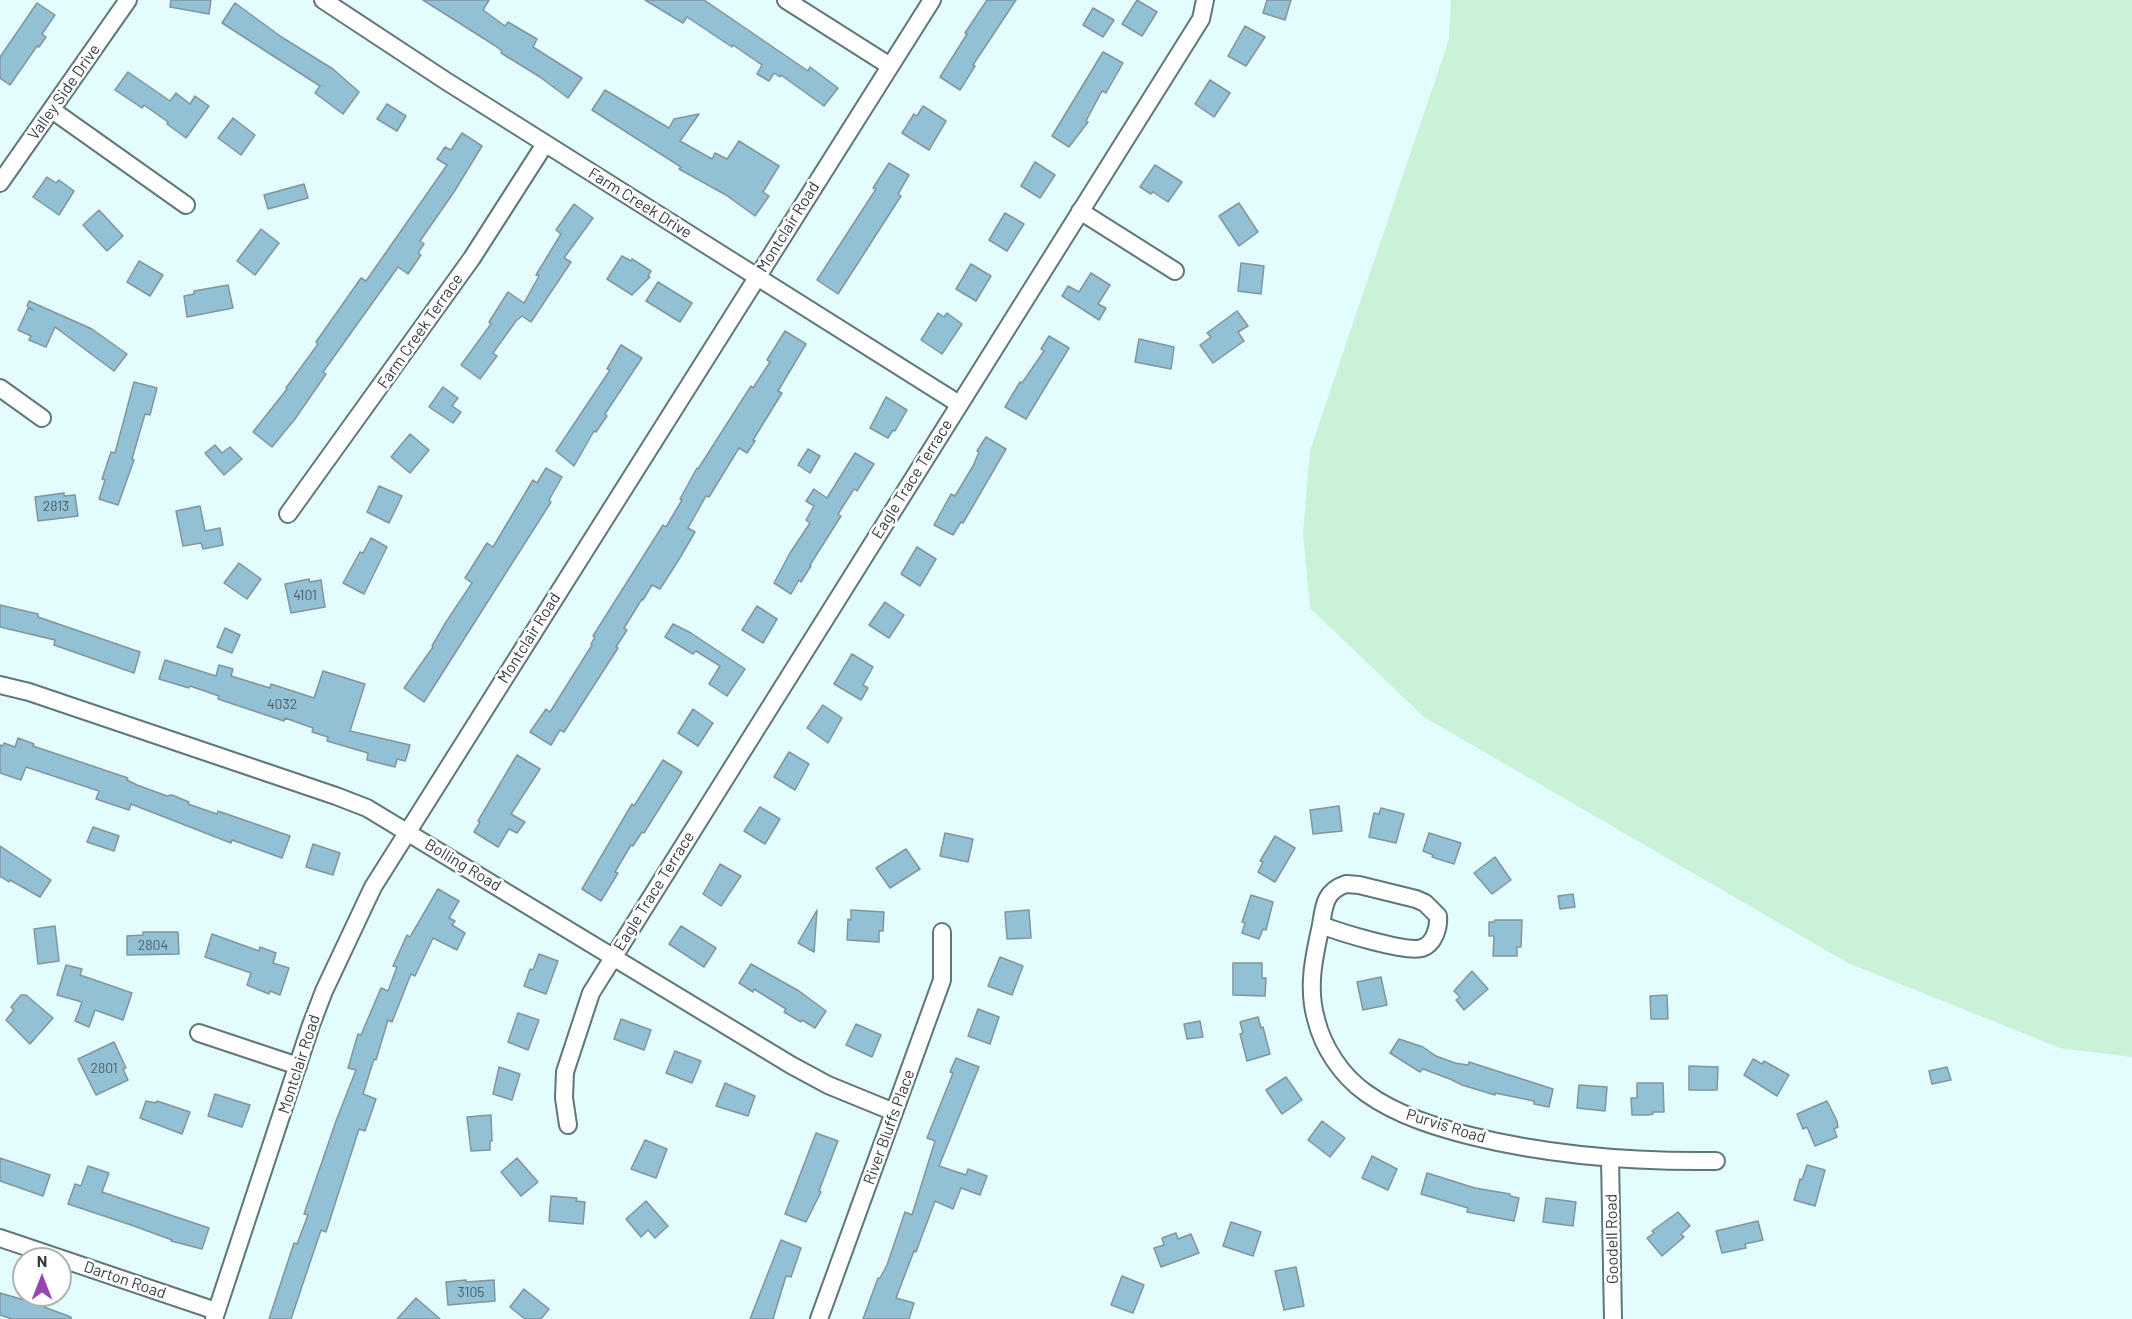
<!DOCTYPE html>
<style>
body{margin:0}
#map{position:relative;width:2132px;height:1319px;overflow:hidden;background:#e3fcfe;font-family:Barlow,sans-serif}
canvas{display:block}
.north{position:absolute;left:12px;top:1247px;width:60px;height:60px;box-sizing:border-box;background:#fff;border:2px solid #aeb2b2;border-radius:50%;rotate:0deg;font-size:16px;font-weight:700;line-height:24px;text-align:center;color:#343e3f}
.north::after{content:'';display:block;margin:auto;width:21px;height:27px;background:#9744b3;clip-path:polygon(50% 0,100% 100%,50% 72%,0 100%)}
</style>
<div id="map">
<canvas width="2132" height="1319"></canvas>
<div class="north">N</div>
</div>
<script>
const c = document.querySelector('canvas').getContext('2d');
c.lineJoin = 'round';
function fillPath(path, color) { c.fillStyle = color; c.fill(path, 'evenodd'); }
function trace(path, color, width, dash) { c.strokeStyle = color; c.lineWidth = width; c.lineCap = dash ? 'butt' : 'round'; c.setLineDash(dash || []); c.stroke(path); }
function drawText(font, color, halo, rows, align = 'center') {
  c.font = font + ' Barlow,sans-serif'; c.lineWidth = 5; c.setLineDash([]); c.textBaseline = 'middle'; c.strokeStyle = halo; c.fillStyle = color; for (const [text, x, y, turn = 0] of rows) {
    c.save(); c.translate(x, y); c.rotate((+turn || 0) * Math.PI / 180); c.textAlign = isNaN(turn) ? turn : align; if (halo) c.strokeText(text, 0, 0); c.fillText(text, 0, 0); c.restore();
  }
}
fillPath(new Path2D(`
 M1451 0H2132V1057L2060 1048 1848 963 1424 717 1310 608 1303 533 1310 451 1449 39Z`), '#c9f2d9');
const building = new Path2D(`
 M171 0H211L209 14 170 7Z
 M423 0H489L483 10 505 26 508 22 537 39 533 47 582 78 568 98 540 77 501 53 502 51 494 45Z
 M645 0H704L808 71 810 67 838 88 824 106 781 75 780 77 774 73 769 81 757 74 762 65 733 45 732 47 687 17 683 23Z
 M987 0H1016L973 65 975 66 960 90 940 77 967 34 965 33Z
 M1137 0 1157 12 1142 36 1122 24Z
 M1267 0H1291L1285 20 1263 13Z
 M37 3 55 15 42 34 46 37 39 47 37 46 10 85 0 78V57Z
 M235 3 283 38 333 69 359 92 343 114 315 93 320 86 222 23Z
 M1093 8 1114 20 1103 37 1083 25Z
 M1245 26 1265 37 1246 66 1228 56Z
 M1103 52 1123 63 1106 93 1102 91 1086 121 1088 122 1069 147 1052 136Z
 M128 72 170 101 176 93 190 104 195 96 209 106 186 138 167 124 168 122 144 105 142 108 115 90Z
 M1210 80 1230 93 1214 117 1195 104Z
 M605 90 669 128 674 119 699 114 680 141 712 159 715 153 727 159 739 141 779 166 763 192 769 196 755 216 726 195 679 169 681 167 592 110Z
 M387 104 406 116 397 131 377 119Z
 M923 106 946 121 929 150 902 133 914 114 917 116Z
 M233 118 255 135 241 155 218 138Z
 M462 133 482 146 454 192 420 241 424 244 418 253 421 255 408 274 398 267 323 372 326 374 295 419 272 447 253 432 287 389 286 388 318 344 316 342 361 278 366 281 447 165 437 159 445 147 451 150Z
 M1035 162 1055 175 1040 198 1021 186Z
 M889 163 909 175 898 194 901 196 838 294 817 280 876 189 873 188Z
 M1155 165 1182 182 1168 202 1153 192 1151 194 1140 187Z
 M47 177 56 183 59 180 74 191 59 215 33 197Z
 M304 184 308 198 268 209 264 195Z
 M1239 203 1258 232 1239 246 1219 216Z
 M574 204 593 218 564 258 571 262 531 322 522 316 516 321 493 353 497 356 480 379 461 365 491 324 489 322 508 292 524 303 539 276 536 275 561 234 556 230Z
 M99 210 123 236 107 251 83 225Z
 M1005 213 1024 224 1007 251 989 240Z
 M261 229 279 243 255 275 237 261Z
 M622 256 631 261 632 259 651 271 648 276 650 277 632 295 607 279Z
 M139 261 163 275 150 296 127 282Z
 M1241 263 1264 266 1261 294 1238 291Z
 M971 264 991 276 976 301 956 289Z
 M1091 273 1110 285 1098 304 1106 308 1099 320 1062 296 1068 286 1079 292Z
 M658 282 692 303 680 322 646 301Z
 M228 285 233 308 187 317 184 296 194 294V291Z
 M29 301 92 329 127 354 114 371 55 327 46 347 29 340 31 336 18 330 28 308 33 310 27 306Z
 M1237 311 1248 326 1238 332 1244 341 1213 363 1200 345 1211 337 1207 333Z
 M938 313 944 317 947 313 962 324 942 354 921 340Z
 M785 331 806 344 778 391 782 393 753 440 755 441 747 453 739 448 709 497 706 496 688 528 695 532 678 561 660 589 652 585 643 600 642 599 624 628 627 630 616 647 618 648 564 732 560 730 551 745 530 732 546 709 550 712 592 645 591 644 595 637 593 636 663 525 666 527 682 500 680 499 697 468 698 469 751 386 753 388 770 362 767 360Z
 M1049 336 1069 348 1026 419 1005 407 1020 382 1022 383 1044 351 1041 349Z
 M1139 339 1174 347 1171 369 1135 362Z
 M621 345 642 358 605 414 607 416 596 432 594 431 574 466 556 451 610 370 607 369Z
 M134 382 157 388 150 415 145 414 132 459 134 460 118 505 99 499 105 480 102 479 111 452 115 453Z
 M443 387 458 398 452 406 461 412 453 423 429 407Z
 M886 397 907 410 895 431 893 430 888 438 870 428Z
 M410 434 429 450 410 473 391 457Z
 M986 437 1006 449 963 523 961 522 953 535 934 525 951 494 955 496 973 466 979 452 977 451Z
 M215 445 222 453 230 447 242 459 224 475 205 453Z
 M808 449 820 456 810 473 798 465Z
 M855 453 874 464 857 491 854 489 838 514 841 516 810 565 811 566 801 582 799 580 791 594 774 583 790 553 810 523 806 520 814 506 806 501 814 489 827 498Z
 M546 468 562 477 549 500 551 502 424 702 404 688 433 647 432 646 446 622 472 583 465 578 487 543 493 547 533 480 537 483Z
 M379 486 402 496 389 523 367 512Z
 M64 493V496L75 495 78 516 38 521 35 497Z
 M200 506 205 531 220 528 223 545 203 549 201 543 183 546 176 511Z
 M371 538 387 547 364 594 343 583 360 552 363 553Z
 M917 547 936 559 920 586 901 574Z
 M239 563 261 579 247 599 224 583Z
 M309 579 310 582 321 580 325 607 291 613 285 584Z
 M885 602 904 615 889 638 869 625Z
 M0 605 38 614V617L140 652 134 673 54 645 55 640 0 627Z
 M757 606 777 619 763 643 742 630Z
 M673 624 691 633 745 669 727 696 709 684 720 666 696 651 693 654 665 637Z
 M225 628 240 635 232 653 217 647Z
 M852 654 873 667 863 685 868 688 861 700 834 684Z
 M165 660 216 676 219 665 233 669 231 676 270 688 271 684 314 698 323 671 365 684 350 731 410 745 406 759 405 761 397 759 395 767 367 760 368 753 327 741 328 737 312 732 313 728 285 718 284 721 218 699 219 696 190 686 189 688 159 679Z
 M823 705 842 718 828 743 807 728Z
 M693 709 713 723 698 746 678 733Z
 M18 738 34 744 33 746 128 778 127 780 137 785 167 796 172 795 189 802 188 804 217 814 218 811 290 836 282 858 232 840 231 843 131 804 129 810 96 799 99 791 26 767 21 780 0 773V745L3 746 4 743 15 747Z
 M789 752 809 764 795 790 774 777Z
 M517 755 540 769 511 814 525 822 517 833 509 829 498 847 474 832 480 822 478 821Z
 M663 760 682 772 644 833 642 832 633 846 631 845 615 872 618 873 601 901 582 889 632 804 634 806Z
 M1339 806 1342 831 1313 834 1310 810Z
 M760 807 780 819 765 844 744 831Z
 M1381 808 1404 814 1396 843 1369 837 1374 813 1379 814Z
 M93 827 119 836 114 851 87 842Z
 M945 833 973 839 968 862 940 856Z
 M1429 833 1461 843 1454 864 1432 857 1433 855 1423 851Z
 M1275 836 1295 848 1275 882 1258 872 1263 862 1260 861Z
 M313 844 340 853 333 875 306 867Z
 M0 846 51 880 40 897 10 880 9 882 0 876Z
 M906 849 920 869 890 888 876 868Z
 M1495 857 1511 880 1492 894 1474 873Z
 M720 864 741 876 721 906 703 894Z
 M438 889 459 901 449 918 455 921 452 925 465 933 457 950 433 938 415 976 411 974 392 1022 388 1020 376 1060 374 1059 363 1094 376 1099 365 1131 359 1129 326 1232 321 1230 291 1319H269L294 1243 297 1244 308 1215 304 1214 336 1121 356 1070 348 1068 358 1034 361 1035 381 988 388 991 397 967 393 966 407 935 410 937Z
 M1573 894 1575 907 1560 909 1558 896Z
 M1251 895 1273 902 1266 930 1263 929 1259 939 1242 933 1245 923 1242 922Z
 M817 910 814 952 798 943Z
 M851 910 884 912 883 931H879V942L847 940 848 919 851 920Z
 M1029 910 1031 938 1007 939 1005 912Z
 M1495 920H1522L1521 947H1517V956H1493L1494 936H1489V922H1494Z
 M55 926 59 961 38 964 34 929Z
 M681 926 716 948 704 967 669 944Z
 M143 932H178L179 954 127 955V936L143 935Z
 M212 934 259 951 260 947 276 953 273 963 289 968 280 995 270 991 269 994 247 985 251 973 205 957Z
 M539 954 558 961 546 994 524 986 530 969 533 970Z
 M1000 957 1023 966 1012 995 988 986Z
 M1233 963H1262V978H1266L1265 996 1233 995Z
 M751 964 799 991 826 1011 815 1028 802 1020 801 1022 784 1012 786 1009 754 989 753 992 739 983Z
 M66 965 82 969 80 975 132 993 123 1020 95 1010 89 1027 75 1021 82 1002 57 995Z
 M1472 971 1488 989 1464 1010 1456 1000 1460 997 1454 991Z
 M1381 977 1387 1005 1363 1010 1357 982Z
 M21 995H26L53 1018 30 1044 6 1020 14 1010 11 1007Z
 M1667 995 1668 1019H1651L1650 996Z
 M978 1009 999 1017 990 1044 968 1036Z
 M518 1013 539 1020 528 1050 508 1042Z
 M1258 1017 1261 1028 1263 1027 1270 1054 1247 1061 1240 1034 1243 1033 1240 1022Z
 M621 1019 651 1030 644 1050 614 1039Z
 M1200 1021 1203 1037 1187 1039 1184 1024Z
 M856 1024 881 1035 872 1057 846 1045Z
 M1399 1039 1423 1047 1436 1056 1455 1063 1468 1065 1469 1062 1553 1089 1549 1107 1534 1104V1101L1495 1093V1095L1462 1085 1450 1079 1423 1069 1420 1072 1390 1053Z
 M114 1042 126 1068 123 1069 128 1080 96 1095 78 1059Z
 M675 1051 701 1061 692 1083 666 1073Z
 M956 1058 979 1067 939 1166 966 1175 968 1169 987 1176 980 1195 961 1188 953 1209 935 1201 916 1252 914 1251 896 1298 914 1303 909 1319H863L878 1278H880L887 1265 905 1212 912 1215 935 1141 927 1138 953 1073 950 1072Z
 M1753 1059 1762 1064 1764 1061 1789 1075 1777 1096 1744 1075Z
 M1689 1066 1718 1067 1717 1090H1689Z
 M499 1067 520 1074 512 1100 493 1094Z
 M1947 1067 1951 1080 1932 1084 1929 1071Z
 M1286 1077 1302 1100 1282 1114 1266 1090Z
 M725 1083 755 1096 748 1116 716 1106Z
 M1637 1083H1663L1664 1112H1653V1114L1648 1115H1632L1631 1098H1637Z
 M1579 1085 1607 1087 1605 1111 1577 1108Z
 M215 1094 250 1105 242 1127 208 1116Z
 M146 1101 156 1103 157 1101 190 1112 182 1134 140 1118Z
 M1827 1101 1837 1121 1838 1127 1834 1129 1837 1137 1815 1146 1807 1127 1803 1129 1797 1114Z
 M491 1115 492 1141H490V1150L471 1151 467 1117Z
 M1322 1121 1345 1138 1330 1157 1308 1140Z
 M816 1133 838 1141 819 1191 821 1192 806 1222 785 1214Z
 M645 1140 667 1149 656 1178 631 1169Z
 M1372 1156 1397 1169 1388 1190 1362 1178Z
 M0 1158 50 1175 43 1196 0 1181Z
 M517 1158 538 1182 521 1196 501 1172Z
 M1807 1165 1825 1170 1815 1206 1794 1200 1800 1179 1802 1180Z
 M88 1166 109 1173 102 1192 209 1228 202 1249 171 1241 172 1240 134 1226 68 1204 75 1184 81 1186Z
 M1427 1173 1475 1188 1510 1194V1196L1519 1198 1514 1221 1467 1212 1468 1208 1421 1194Z
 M551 1196 577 1198 576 1201 585 1202 583 1224 549 1221Z
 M1546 1198 1576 1202 1573 1226 1543 1222Z
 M646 1201 668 1226 655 1238 648 1230 641 1237 626 1219Z
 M1678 1212 1690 1226 1681 1234 1684 1237 1662 1256 1647 1238 1654 1233 1652 1231Z
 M1758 1221 1763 1240 1745 1244 1746 1248 1722 1253 1716 1231Z
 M1231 1222 1261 1232 1253 1256 1223 1246Z
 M1176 1233 1178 1239 1191 1234 1199 1253 1161 1267 1154 1248 1164 1245 1162 1238Z
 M781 1240 801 1248 791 1277 786 1276 773 1319H750Z
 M1296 1267 1304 1306 1284 1310 1275 1271Z
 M1122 1276 1144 1285 1133 1313 1111 1305Z
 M466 1280V1282L494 1280 495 1301 448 1305 446 1282Z
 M524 1289 549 1309 541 1319H525L510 1307Z
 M0 1293 45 1306 44 1307 71 1317V1319H12L0 1315Z
 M416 1298 440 1319H397Z`);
fillPath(building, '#92c0d4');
trace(building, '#81959d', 1.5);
const minor = new Path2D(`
 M323 0 446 81 959 404
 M786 0 890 66
 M52 110 186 205
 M0 183 128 0
 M1080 211 1175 271
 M0 388 42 418
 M288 514 472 258 545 144
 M0 685 29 692 336 796 367 808 791 1065 828 1085 894 1112
 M1346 884 1359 885 1416 899 1425 903 1438 916C1439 928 1434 944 1422 948 1406 953 1339 932 1321 925 1324 905 1325 891 1346 884Z
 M1321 925C1314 957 1307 987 1316 1019 1323 1048 1342 1076 1366 1093 1397 1115 1435 1127 1471 1136 1552 1156 1633 1162 1716 1161
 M199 1033 298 1066
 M568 1125 564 1098 565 1072 591 993 1201 19 1205 0
 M1610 1158 1613 1319
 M0 1238 216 1311
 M214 1319 311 1025 324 991 373 887 932 0
 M819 1319 942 980V932`);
trace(minor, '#607678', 20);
trace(minor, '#fff', 16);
drawText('14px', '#4c5e64', null, [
 ["2813",56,506],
 ["4101",305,595],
 ["4032",282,704],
 ["2804",153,945],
 ["2801",104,1068],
 ["3105",471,1292]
]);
drawText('16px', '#343e3f', '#fff', [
 ["Valley Side Drive",64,92,-55],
 ["Farm Creek Drive",640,203,32],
 ["Montclair Road",788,227,-58],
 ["Farm Creek Terrace",420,331,-55],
 ["Eagle Trace Terrace",912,479,-58],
 ["Montclair Road",529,638,-58],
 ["Bolling Road",463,865,31],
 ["Eagle Trace Terrace",654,891,-58],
 ["Montclair Road",299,1064,-72],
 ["Purvis Road",1446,1126,17],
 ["River Bluffs Place",889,1127,-70],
 ["Goodell Road",1612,1239,-91],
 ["Darton Road",125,1280,19]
]);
</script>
